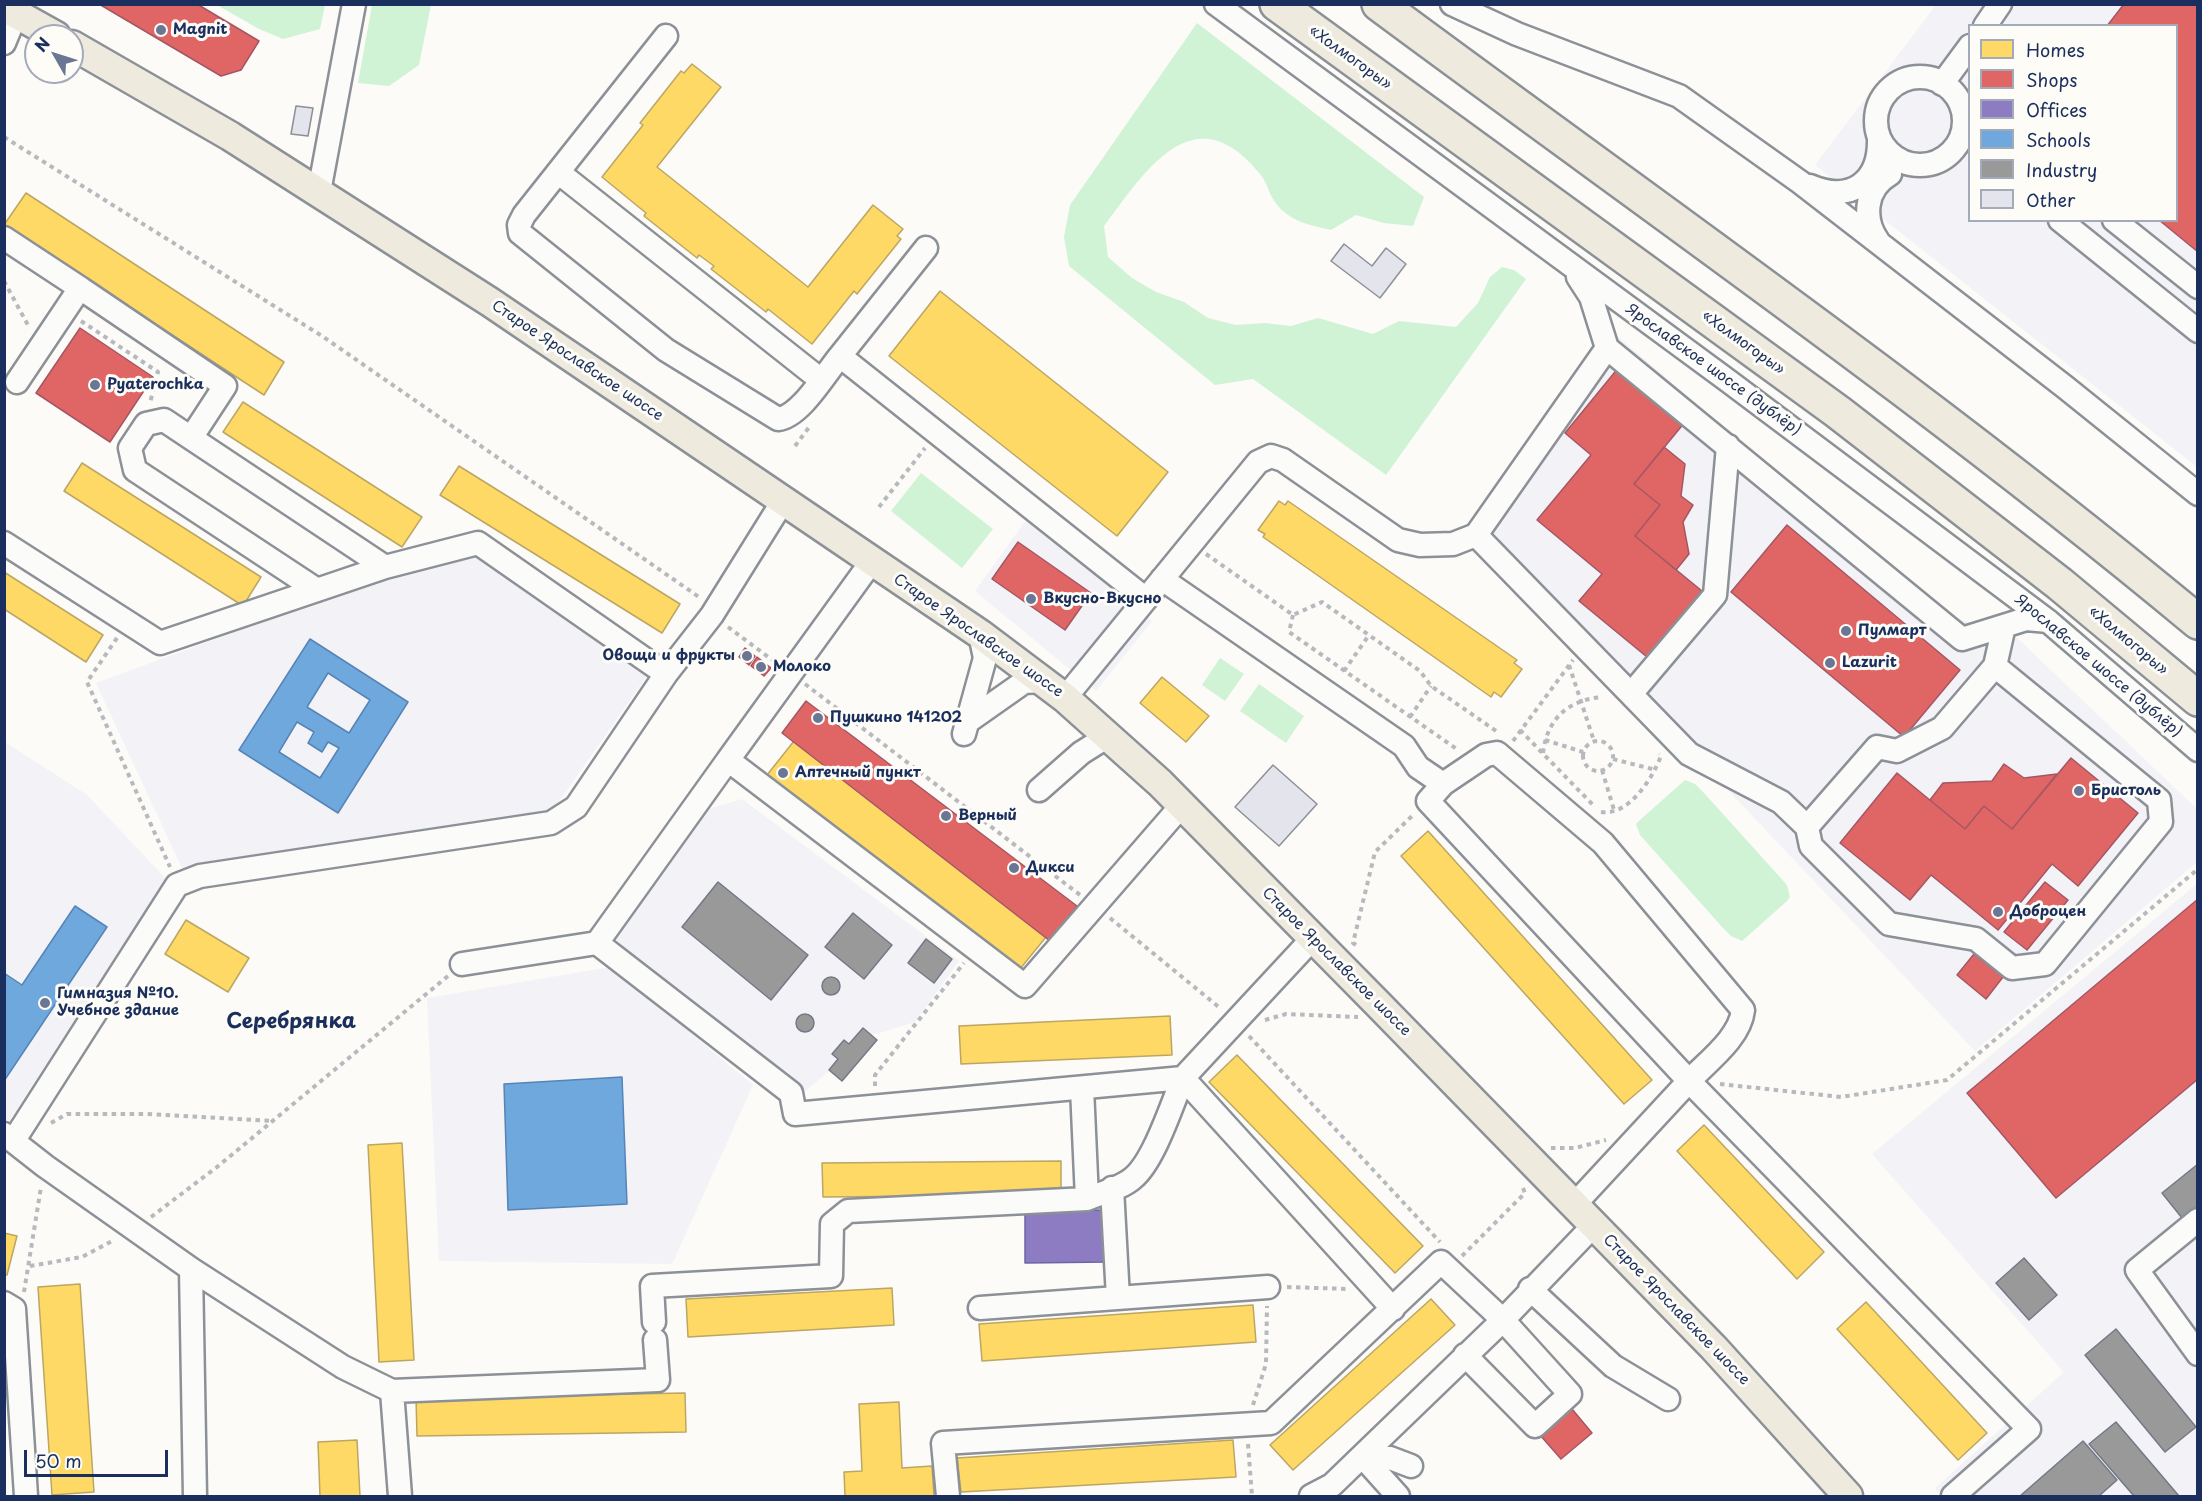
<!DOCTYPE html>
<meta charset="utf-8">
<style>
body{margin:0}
#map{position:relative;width:2202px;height:1501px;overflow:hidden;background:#fcfbf8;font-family:"Playpen Sans",sans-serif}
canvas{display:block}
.frame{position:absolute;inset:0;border:6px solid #1b2f5e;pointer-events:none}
.legend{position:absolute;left:1968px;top:24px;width:210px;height:198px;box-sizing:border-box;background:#fdfcf7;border:2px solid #a3aaba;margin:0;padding:8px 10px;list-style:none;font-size:18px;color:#1b2f5e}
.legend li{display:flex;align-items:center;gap:12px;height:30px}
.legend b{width:30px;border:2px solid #a3aaba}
.north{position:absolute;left:24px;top:24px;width:60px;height:60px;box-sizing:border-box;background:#fdfcf7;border:2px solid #a3aaba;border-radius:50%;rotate:309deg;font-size:16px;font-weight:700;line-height:24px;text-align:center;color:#1b2f5e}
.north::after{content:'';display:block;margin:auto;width:21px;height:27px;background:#6a7694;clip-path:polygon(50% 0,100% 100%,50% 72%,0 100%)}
.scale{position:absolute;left:24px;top:1450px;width:144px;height:27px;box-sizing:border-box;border:3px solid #1b2f5e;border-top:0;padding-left:8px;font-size:18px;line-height:21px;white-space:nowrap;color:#1b2f5e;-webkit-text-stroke:4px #fdfcf7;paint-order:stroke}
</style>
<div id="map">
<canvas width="2202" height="1501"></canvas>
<div class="frame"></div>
<ul class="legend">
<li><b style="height:16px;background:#ffd966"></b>Homes</li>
<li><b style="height:16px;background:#e06666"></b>Shops</li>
<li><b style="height:16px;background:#8e7cc3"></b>Offices</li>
<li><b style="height:16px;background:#6fa8dc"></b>Schools</li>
<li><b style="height:16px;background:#999"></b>Industry</li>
<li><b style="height:16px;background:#e4e4ec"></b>Other</li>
</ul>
<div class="north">N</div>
<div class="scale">50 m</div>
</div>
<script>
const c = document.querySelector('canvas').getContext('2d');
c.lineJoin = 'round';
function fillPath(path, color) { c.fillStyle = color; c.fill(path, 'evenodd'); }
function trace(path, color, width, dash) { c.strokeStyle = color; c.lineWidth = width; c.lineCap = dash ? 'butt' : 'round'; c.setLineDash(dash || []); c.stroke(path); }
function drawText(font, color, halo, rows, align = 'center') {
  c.font = font + ' "Playpen Sans",sans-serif'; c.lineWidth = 6; c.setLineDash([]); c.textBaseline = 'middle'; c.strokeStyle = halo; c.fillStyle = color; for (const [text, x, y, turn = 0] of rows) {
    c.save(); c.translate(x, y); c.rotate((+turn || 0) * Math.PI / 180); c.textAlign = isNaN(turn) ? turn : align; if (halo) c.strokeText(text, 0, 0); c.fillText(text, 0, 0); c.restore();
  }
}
fillPath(new Path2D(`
 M1936 5H2197V467L1815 165ZM1970 26H2176V220H1970Z
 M1617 336 1945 615 2015 636 2197 809V862L1975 1051 1494 543 1486 514Z
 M1029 516 1152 621 1096 691 975 591Z
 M469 546 647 676 544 823 186 877 96 683Z
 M5 742 87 795 166 879 5 1127Z
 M742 799 959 961 915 1022 872 1035 877 1040 842 1081 829 1071 802 1094 612 944 709 809Z
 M2197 884V1496H1941L1935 1488 2064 1372 1872 1154Z
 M611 967 753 1085 672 1264 439 1261 427 998Z`), '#f2f2f7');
fillPath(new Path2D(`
 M217 5H325L320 29 283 39 259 29Z
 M372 5H431L419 65 389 86 358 83Z
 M1197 23 1424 197 1413 226 1384 223 1356 215 1331 230C1310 225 1289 222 1275 202 1269 194 1267 182 1260 174 1194 92 1145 171 1104 226L1108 257 1132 278 1156 292 1184 302 1208 318 1236 325 1264 323 1291 326 1318 318 1373 334 1399 321 1456 327 1478 303 1490 277 1502 267 1514 270 1526 279 1386 475 1253 379 1215 385 1069 266 1064 237 1070 205Z
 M921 473 993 529 962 568 891 511Z
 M1220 658 1244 674 1225 701 1202 685Z
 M1259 684 1304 716 1286 743 1240 711Z
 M1685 780 1695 784 1704 793 1787 885 1790 897 1787 901 1742 941 1731 936 1723 928 1640 835 1636 824 1640 820Z`), '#cff3d4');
const homes = new Path2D(`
 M692 64 721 87 657 167 808 287 873 205 903 229 897 236 901 239 857 294 854 291 812 344 768 309 766 312 711 269 714 266 699 255 697 258 644 216 646 213 602 177 643 125 640 123 681 71 684 73Z
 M26 193 284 362 264 395 4 225Z
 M940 291 1168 472 1117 536 889 356Z
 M243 402 422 517 402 547 223 432Z
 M82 463 261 577 243 606 64 491Z
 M459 466 680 604 662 633 440 495Z
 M1279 501 1285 505 1288 501 1517 660 1514 663 1522 669 1501 697 1494 692 1491 697 1263 537 1265 534 1258 530Z
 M4 572 103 635 86 662 4 609Z
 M1162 677 1209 716 1186 742 1140 703Z
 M794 741 1046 937 1020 969 767 775Z
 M1428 831 1652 1080 1624 1104 1401 856Z
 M186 920 249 958 228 992 165 954Z
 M1170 1016 1172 1055 961 1064 959 1026Z
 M1237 1055 1423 1246 1395 1273 1209 1082Z
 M1704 1125 1824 1252 1797 1279 1677 1151Z
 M402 1143 414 1360 379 1362 368 1145Z
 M1061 1161V1195L823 1197 822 1163Z
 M4 1233 17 1236 7 1275 4 1274Z
 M80 1284 94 1492 52 1495 38 1287Z
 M892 1288 894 1325 688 1337 686 1299Z
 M1431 1299 1455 1325 1293 1470 1270 1445Z
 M1866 1302 1987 1433 1958 1460 1837 1329Z
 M1253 1305 1256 1342 982 1361 979 1324Z
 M685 1393 686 1432 417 1436 416 1398Z
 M899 1402 902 1468 932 1466 934 1496H845L844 1472 862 1471 859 1404Z
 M357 1440 360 1496H320L318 1442Z
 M1233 1440 1236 1477 961 1492 957 1458Z`);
fillPath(homes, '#ffd966');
trace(homes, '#bba664', 1.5);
const shops = new Path2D(`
 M99 4H197L259 41 241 70 221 76Z
 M2124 4H2198V252L2159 220H2176V26H2107Z
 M80 328 153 377 110 442 36 393Z
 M1619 367 1685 422 1634 484 1660 505 1635 536 1702 591 1647 657 1579 601 1602 574 1537 520 1591 455 1565 433Z
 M1664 447 1685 464 1681 496 1693 505 1683 522 1689 554 1676 570 1635 536 1660 505 1634 484Z
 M1787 525 1960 670 1904 737 1731 592Z
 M1018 542 1091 593 1065 630 992 579Z
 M745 648 755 656 749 665 739 657Z
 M757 657 771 668 764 676 751 666Z
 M806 701 1077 906 1050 941 782 733Z
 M2071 758 2138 813 2078 886 2052 864 1998 930 1931 875 1910 900 1840 843 1897 773 1965 829 1984 806 2012 829Z
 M2004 764 2024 778 2057 774 2012 829 1984 806 1965 829 1930 800 1943 783 1992 781Z
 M2045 882 2068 900 2027 950 2004 932Z
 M2198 899V1079L2056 1198 1967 1093Z
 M1974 954 2003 977 1986 999 1957 975Z
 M1572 1409 1592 1433 1561 1459 1540 1435Z`);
fillPath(shops, '#e06666');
trace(shops, '#a55664', 1.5);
const offices = new Path2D(`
 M1108 1210V1262L1025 1263V1211Z`);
fillPath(offices, '#8e7cc3');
trace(offices, '#6c65a5', 1.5);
const schools = new Path2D(`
 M310 639 408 702 338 813 239 750ZM328 673 370 700 349 733 307 707ZM297 722 314 732 308 743 322 752 328 742 339 748 320 778 279 752Z
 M75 906 107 927 4 1081V973L22 985Z
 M622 1077 627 1204 508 1210 504 1084Z`);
fillPath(schools, '#6fa8dc');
trace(schools, '#5684b6', 1.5);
const industry = new Path2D(`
 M718 882 808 955 771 1000 682 927Z
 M853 913 892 945 864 979 825 947Z
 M926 939 952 959 934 983 908 963Z
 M822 986a9 9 0 1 1 18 0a9 9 0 1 1-18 0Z
 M796 1023a9 9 0 1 1 18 0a9 9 0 1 1-18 0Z
 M863 1028 877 1040 842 1081 829 1070 838 1059 832 1054 844 1040 849 1044Z
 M2198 1164V1206L2182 1218 2162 1193Z
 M2024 1258 2057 1295 2029 1320 1996 1283Z
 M2116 1329 2196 1427 2165 1452 2085 1355Z
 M2116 1422 2179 1496H2134L2089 1444Z
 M2083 1441 2117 1480 2099 1496H2020Z`);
fillPath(industry, '#999');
trace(industry, '#737987', 1.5);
const building = new Path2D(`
 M296 106 313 108 308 136 291 134Z
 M1344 244 1372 266 1386 248 1406 264 1380 298 1331 261Z
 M1273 765 1317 804 1279 846 1235 807Z`);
fillPath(building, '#e4e4ec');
trace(building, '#8c9097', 1.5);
const minor = new Path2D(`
 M1216 4 1727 380 2048 621 2198 750
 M1452 4 1517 34 1679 96 1800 182 2065 387 2198 494
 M1985 26 2000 4
 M666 36 524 215 519 225 520 233 666 350 778 419C800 417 825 374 840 356L1146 599
 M4 43 16 14
 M1876 121a44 44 0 1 1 88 0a44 44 0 1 1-88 0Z
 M1942 84 1970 46
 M558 172 821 380
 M1810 186C1850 203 1880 183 1879 139
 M319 192 354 4
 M2060 220 2198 331
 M2114 220 2198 287
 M4 238 80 288 17 382
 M1878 241C1863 220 1864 189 1890 174
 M1578 277 1591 297 1607 348 1962 639 2026 619 2048 621
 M80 288 225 386 191 438 385 567
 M1607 348 1476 535 1689 754 1781 802 1807 827 1877 747 1897 751 1942 728 1995 666 2004 626
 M840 356 926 248
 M191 438 164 420 146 424 130 448 135 470 317 590
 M4 543 160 643 385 567 478 543 666 674
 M872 561 728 760 1025 986 1182 805
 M1162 579 1404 746 1418 767 1443 784 1486 755 1497 753 1603 843 1743 1010C1740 1038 1708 1061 1689 1081L2029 1429 1953 1496
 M1631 694 1715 595 1728 446
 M1065 698 1258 462 1271 456 1283 460 1398 540 1420 545 1453 544 1476 535
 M970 720 1024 682 1044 681
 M964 734 985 658 980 634
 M1443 784 1428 801 1689 1081 1574 1205
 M1039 790 1081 753 1108 736
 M1807 827 1811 846 1889 924 1976 939 2012 968 2045 964 2161 822 2159 800 1995 666
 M1313 938 1183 1078 1393 1309
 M462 964 597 943
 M1082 1088 1087 1199
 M4 1134 45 1166 191 1269 195 1496
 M14 1140 177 885 200 876 551 823 576 807 666 674 712 615 783 501
 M1112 1188 1118 1298
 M2198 1220 2137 1270 2198 1354
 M191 1269 343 1367 392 1391
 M1530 1289 1613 1366 1668 1399
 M4 1303 14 1309 26 1496
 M980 1308 1268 1287
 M654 1322 652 1286 831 1276 832 1224 848 1211 1087 1199C1101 1193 1122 1188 1133 1178 1154 1161 1172 1104 1183 1078L795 1114 791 1093 597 943 728 760
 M1362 1456 1398 1496
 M1362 1456 1390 1458 1411 1466
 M400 1496 392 1391 658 1380 655 1340
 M948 1496 943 1443 1271 1423 1441 1262 1503 1320 1570 1394 1535 1426 1465 1355
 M1311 1496 1332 1485 1362 1456 1503 1320 1594 1225`);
const major = new Path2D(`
 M4 7 56 36
 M72 45 230 136 490 302 980 634 1065 698 1160 783 1377 1003 1714 1348 1848 1496`);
const highway = new Path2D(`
 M1277 4 1838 412 2060 584 2198 699
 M1379 4C1654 208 1935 403 2198 622`);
trace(minor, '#8c9097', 27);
trace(major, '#8c9097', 33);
trace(highway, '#8c9097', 38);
trace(new Path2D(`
 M4 137 322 336 699 597
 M4 281 29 327
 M81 321 158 372 150 403
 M795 446 810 426
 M879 507 925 448
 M1206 554 1293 615 1322 602 1420 671 1431 686 1499 733
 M1293 615 1289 632 1458 750
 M728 627 775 662
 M117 638 87 682 170 867
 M1569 665 1594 741
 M1344 671 1369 635
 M805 684 1080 895
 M1410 717 1431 686
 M1520 730 1595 807
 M1545 740 1583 752
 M1513 741 1573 660
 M1583 756a15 15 0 1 1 30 0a15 15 0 1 1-30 0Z
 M1543 753C1547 719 1568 700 1602 697
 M1613 759 1656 770
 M1602 770 1614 810
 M1601 812C1629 816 1652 779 1661 756L1659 754
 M1110 918 1220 1008
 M1356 945 1353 943 1375 852 1414 814
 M1265 1020 1286 1014 1358 1017
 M1249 1036 1440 1242
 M1720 1084 1841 1097 1947 1080 2198 869
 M875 1086V1075L964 963
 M51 1123 67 1114H147L272 1121
 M1551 1148H1575L1606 1140
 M151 1217 217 1167 448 976
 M1462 1256 1525 1193 1523 1188
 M30 1266 82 1257 114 1240
 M1287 1287 1348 1289
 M24 1292 41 1187
 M1253 1405 1266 1364 1267 1306
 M1248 1444 1252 1496`), '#b6b9bd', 4, [4.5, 4.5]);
trace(minor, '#fbfbf9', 22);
trace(major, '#eeeade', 28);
trace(highway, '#eeeade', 33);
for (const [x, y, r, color] of [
 [161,30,6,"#6a7694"],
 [95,385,6,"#6a7694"],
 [1031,599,6,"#6a7694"],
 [1846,631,6,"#6a7694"],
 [747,656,6,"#6a7694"],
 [1830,663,6,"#6a7694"],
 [761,667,6,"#6a7694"],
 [818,718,6,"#6a7694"],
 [783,773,6,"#6a7694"],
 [2079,791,6,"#6a7694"],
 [946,816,6,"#6a7694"],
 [1014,868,6,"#6a7694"],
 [1998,912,6,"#6a7694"],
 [45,1003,6,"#6a7694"]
]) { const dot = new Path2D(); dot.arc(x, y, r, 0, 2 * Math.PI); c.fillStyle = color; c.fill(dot); trace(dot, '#fdfcf7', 2); }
drawText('bold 15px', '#1b2f5e', '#fdfcf7', [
 ["Magnit",173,30],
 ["Pyaterochka",107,385],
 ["Вкусно-Вкусно",1043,599],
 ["Пулмарт",1858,631],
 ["Овощи и фрукты",735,656,"right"],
 ["Lazurit",1842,663],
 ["Молоко",773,667],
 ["Пушкино 141202",830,718],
 ["Аптечный пункт",795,773],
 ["Бристоль",2091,791],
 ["Верный",958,816],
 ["Дикси",1026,868],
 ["Доброцен",2010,912],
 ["Гимназия №10.",57,994],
 ["Учебное здание",57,1011]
], 'left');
drawText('15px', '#1b2f5e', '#fdfcf7', [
 ["«Холмогоры»",1350,58,36],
 ["«Холмогоры»",1743,343,36],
 ["Старое Ярославское шоссе",577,361,34],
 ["Ярославское шоссе (дублёр)",1713,370,36],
 ["Старое Ярославское шоссе",978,636,35],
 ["«Холмогоры»",2128,641,40],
 ["Ярославское шоссе (дублёр)",2098,666,40],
 ["Старое Ярославское шоссе",1336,962,45],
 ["Старое Ярославское шоссе",1676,1310,46]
]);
drawText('bold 21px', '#1b2f5e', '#fdfcf7', [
 ["Серебрянка",291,1022]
]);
</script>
